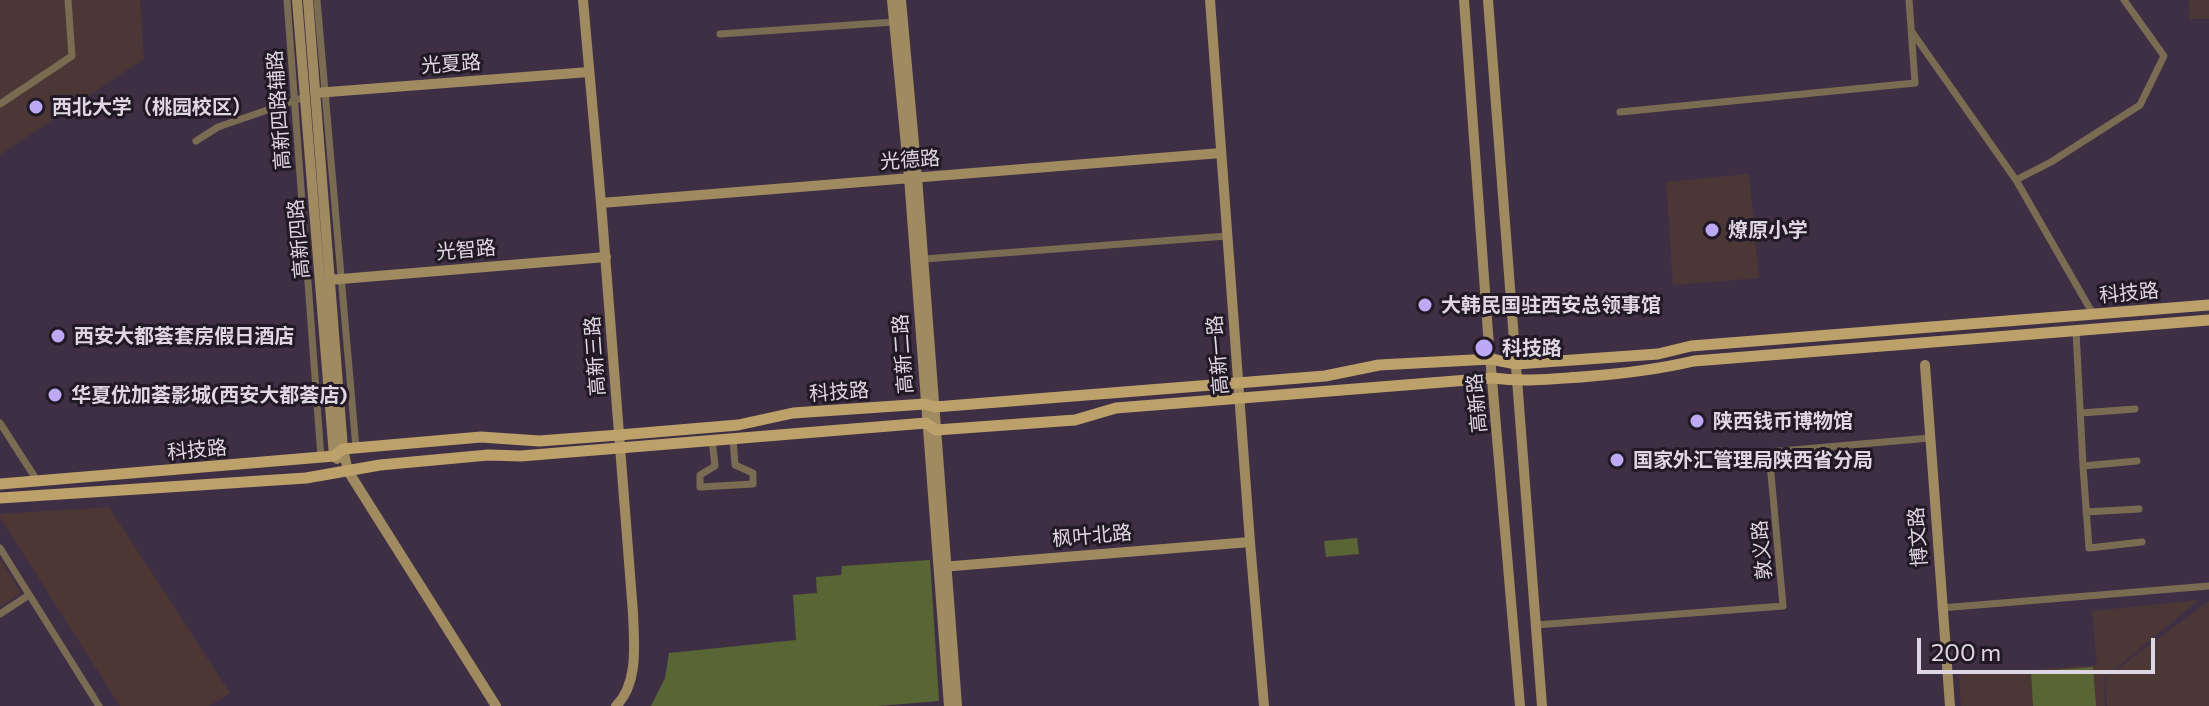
<!DOCTYPE html>
<meta charset="utf-8">
<style>
body{margin:0}
#map{position:relative;width:2209px;height:706px;overflow:hidden;background:#3e2f45;font-family:Commissioner,sans-serif}
canvas{display:block}
.scale{position:absolute;left:1917px;top:638px;width:238px;height:36px;box-sizing:border-box;border:4px solid #dfd6e4;border-top:0;padding-left:10px;font-size:24px;line-height:28px;white-space:nowrap;color:#dfd6e4;-webkit-text-stroke:6px #211a24;paint-order:stroke}
</style>
<div id="map">
<canvas width="2209" height="706"></canvas>
<div class="scale">200 m</div>
</div>
<script>
const c = document.querySelector('canvas').getContext('2d');
c.lineJoin = 'round';
function fillPath(path, color) { c.fillStyle = color; c.fill(path, 'evenodd'); }
function trace(path, color, width, dash) { c.strokeStyle = color; c.lineWidth = width; c.lineCap = dash ? 'butt' : 'round'; c.setLineDash(dash || []); c.stroke(path); }
function drawText(font, color, halo, rows, align = 'center') {
  c.font = font + ' Commissioner,"Noto Sans SC",sans-serif'; c.lineWidth = 6; c.setLineDash([]); c.textBaseline = 'middle'; c.strokeStyle = halo; c.fillStyle = color; for (const [text, x, y, turn = 0] of rows) {
    c.save(); c.translate(x, y); c.rotate((+turn || 0) * Math.PI / 180); c.textAlign = isNaN(turn) ? turn : align; if (halo) c.strokeText(text, 0, 0); c.fillText(text, 0, 0); c.restore();
  }
}
fillPath(new Path2D(`
 M109 507 230 693 209 706H120L0 517V514Z
 M0 559 21 593 0 607Z`), '#4c3735');
fillPath(new Path2D(`
 M0 0H140L144 59 0 155Z
 M2188 0H2209V19H2190Z
 M1749 174 1759 278 1673 285 1666 182Z
 M2199 600 2104 678 2105 706H1961L1959 675 2097 665 2092 611Z
 M2209 601V706H2107L2105 678Z`), '#4c3737');
fillPath(new Path2D(`
 M1357 538 1359 554 1326 557 1324 541Z
 M930 560 939 701 878 706H651L665 678 669 653 796 640 793 595 817 593 816 577 841 575 842 566Z
 M2093 667 2096 706H2033L2031 672Z`), '#596535');
trace(new Path2D(`
 M287 0 321 457
 M317 0 356 448
 M1912 32 2016 180 2093 314
 M720 34 894 22
 M0 104 72 56 68 0
 M1620 112 1915 83 1909 0
 M196 141 218 127 305 97
 M2016 180 2051 162 2140 105 2164 56 2124 0
 M924 259 1227 236
 M2076 331 2083 466 2089 548 2142 542
 M2081 413 2135 409
 M0 423 38 482
 M712 440 715 466 700 475V487L753 484V473L735 465 733 438
 M2083 466 2137 461
 M2086 512 2139 509
 M0 548 99 706
 M1941 608 2209 586
 M0 614 29 595
 M1536 625 1783 606 1769 452 1930 438`), '#7a6c52', 7);
trace(new Path2D(`
 M297 0 334 456 337 459
 M308 0 343 449 348 471 496 706
 M583 0 601 203 633 613C634 643 639 683 616 706
 M892 0 909 177 949 706
 M901 0 917 177 957 706
 M1210 0 1250 542 1264 706
 M1464 0 1488 333 1520 706
 M1488 0 1542 706
 M315 93 589 72
 M601 203 1221 153
 M329 280 606 257
 M1925 365 1950 706
 M941 567 1250 542`), '#a08a60', 10);
trace(new Path2D(`
 M0 484 334 456 343 449 481 437 539 441 619 435 738 425 793 413 925 404 935 407 1325 376 1379 365 1491 359 1516 364 1658 354 1691 346 2209 305
 M0 498 306 478 380 465 488 455 521 456 926 423 936 430 1075 420 1116 408 1493 378C1523 382 1551 379 1581 377 1621 374 1655 370 1694 361L2209 320`), '#bda16a', 11);
for (const [x, y, r, color] of [
 [36,107,8,"#bcaaf6"],
 [1712,230,8,"#bcaaf6"],
 [1425,305,8,"#bcaaf6"],
 [58,336,8,"#bcaaf6"],
 [1484,348,10,"#bcaaf6"],
 [55,395,8,"#bcaaf6"],
 [1697,421,8,"#bcaaf6"],
 [1617,460,8,"#bcaaf6"]
]) { const dot = new Path2D(); dot.arc(x, y, r, 0, 2 * Math.PI); c.fillStyle = color; c.fill(dot); trace(dot, '#211a24', 3); }
drawText('20px', '#dfd6e4', '#211a24', [
 ["光夏路",451,64,-4],
 ["高新四路辅路",279,110,-94],
 ["光德路",910,160,-4],
 ["高新四路",299,239,-95],
 ["光智路",466,250,-5],
 ["科技路",2129,293,-5],
 ["高新二路",903,354,-94],
 ["高新一路",1218,355,-95],
 ["高新三路",595,356,-94],
 ["科技路",839,392,-4],
 ["高新路",1477,403,-95],
 ["科技路",197,450,-5],
 ["枫叶北路",1092,536,-5],
 ["博文路",1918,537,-94],
 ["敦义路",1762,550,-95]
]);
drawText('bold 20px', '#dfd6e4', '#211a24', [
 ["西北大学（桃园校区）",52,107],
 ["燎原小学",1728,230],
 ["大韩民国驻西安总领事馆",1441,305],
 ["西安大都荟套房假日酒店",74,336],
 ["科技路",1502,348],
 ["华夏优加荟影城(西安大都荟店)",71,395],
 ["陕西钱币博物馆",1713,421],
 ["国家外汇管理局陕西省分局",1633,460]
], 'left');
</script>
